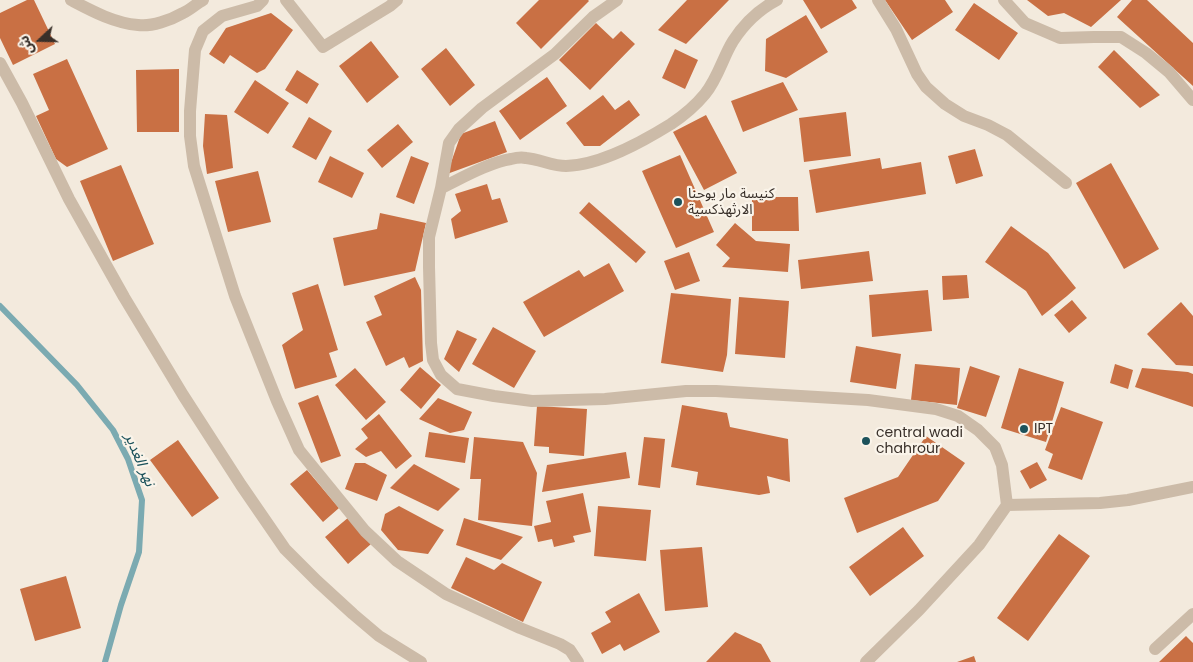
<!DOCTYPE html>
<meta charset="utf-8">
<style>
body{margin:0}
#map{position:relative;width:1193px;height:662px;overflow:hidden;background:#f3eadd;font-family:Poppins,"Noto Sans Arabic",sans-serif}
canvas{display:block}
.north{position:absolute;left:15px;top:15px;width:50px;height:50px;-webkit-text-stroke:4px #faf4ea;paint-order:stroke;rotate:249deg;font-size:14px;font-weight:700;line-height:20px;text-align:center;color:#382f29}
.north::after{content:'';display:block;margin:auto;width:18px;height:22px;background:#382f29;clip-path:polygon(50% 0,100% 100%,50% 72%,0 100%)}
</style>
<div id="map">
<canvas width="1193" height="662"></canvas>
<div class="north">ش</div>
</div>
<script>
const c = document.querySelector('canvas').getContext('2d');
c.lineJoin = 'round';
function trace(path, color, width, dash) { c.strokeStyle = color; c.lineWidth = width; c.lineCap = dash ? 'butt' : 'round'; c.setLineDash(dash || []); c.stroke(path); }
function fillPath(path, color) { c.fillStyle = color; c.fill(path, 'evenodd'); }
function drawText(font, color, halo, rows, align = 'center') {
  c.font = font + ' Poppins,"Noto Sans Arabic",sans-serif'; c.lineWidth = 4.5; c.setLineDash([]); c.textBaseline = 'middle'; c.strokeStyle = halo; c.fillStyle = color; for (const [text, x, y, turn = 0] of rows) {
    c.save(); c.translate(x, y); c.rotate((+turn || 0) * Math.PI / 180); c.textAlign = isNaN(turn) ? turn : align; if (halo) c.strokeText(text, 0, 0); c.fillText(text, 0, 0); c.restore();
  }
}
trace(new Path2D(`
 M0 306 77 385 113 430 128 459 142 500 139 552 121 605 105 662`), '#7baab1', 6);
fillPath(new Path2D(`
 M27 0H34L55 44 13 65 0 38V13Z
 M539 0H588L589 1 541 49 516 23Z
 M687 0H729L686 44 658 30Z
 M803 0H852L857 8 821 29Z
 M885 0H945L953 12 912 40Z
 M1027 0H1121L1091 27 1064 13 1048 16Z
 M1132 0H1147L1193 43V86L1117 17Z
 M974 3 1018 33 999 60 955 30Z
 M271 13 293 30 265 69 257 73 230 55 224 64 209 54 226 28Z
 M806 15 828 52 786 78 765 71 766 39Z
 M596 23 613 39 621 31 635 44 590 90 559 60Z
 M371 41 399 77 367 103 339 66Z
 M446 48 475 85 450 106 421 69Z
 M675 49 698 60 685 89 662 78Z
 M1114 50 1160 95 1140 108 1098 67Z
 M67 59 108 149 67 167 56 159 36 116 49 110 33 74Z
 M179 69V132H137L136 70Z
 M297 70 319 84 307 104 285 90Z
 M547 77 567 106 520 140 499 111Z
 M255 80 289 103 268 134 234 112Z
 M783 82 798 110 743 132 731 101Z
 M603 95 615 110 629 100 640 115 600 146H584L566 123Z
 M846 112 851 156 804 162 799 118Z
 M205 114 227 115 233 168 207 174 203 146Z
 M706 115 737 173 704 190 673 132Z
 M309 117 332 131 316 160 292 147Z
 M495 121 507 152 447 174 461 134Z
 M398 124 413 142 382 168 367 150Z
 M975 149 983 176 956 184 948 156Z
 M680 155 714 232 676 248 642 171Z
 M330 156 364 173 352 198 318 182Z
 M411 156 429 163 414 204 396 197Z
 M880 158 882 169 921 162 926 194 816 213 809 170Z
 M1111 163 1159 249 1124 269 1076 183Z
 M121 165 154 244 113 261 80 181Z
 M258 171 271 222 228 232 215 181Z
 M487 184 492 200 500 198 508 222 455 239 451 219 461 211 455 194Z
 M752 197H798L799 231H752Z
 M589 202 646 252 636 263 579 213Z
 M380 213 426 223 415 271 344 286 333 238 377 229Z
 M735 223 756 241 790 244 788 272 722 267 730 258 716 245Z
 M1011 226 1048 253 1076 288 1067 296 1042 316 1026 291 985 262Z
 M869 251 873 281 801 289 798 260Z
 M689 252 700 281 675 290 664 261Z
 M609 263 624 291 544 337 523 302 579 270 584 277Z
 M967 275 969 298 943 300 942 276Z
 M415 277 421 290 423 361 409 368 404 357 386 366 366 322 382 315 374 296Z
 M318 284 338 350 329 353 337 377 295 389 282 345 303 330 292 293Z
 M928 290 932 331 872 337 869 295Z
 M671 293 731 299 727 355 723 372 661 363Z
 M739 297 789 301 785 358 735 354Z
 M1072 300 1087 318 1069 333 1054 315Z
 M1181 302 1193 316V366L1176 365 1147 334Z
 M493 327 536 351 514 388 472 364Z
 M457 330 477 339 459 372 444 359Z
 M856 346 901 354 896 389 850 382Z
 M915 364 960 368 957 405 911 400Z
 M1115 364 1133 370 1128 389 1110 383Z
 M970 366 1000 376 986 417 957 408Z
 M420 367 441 385 421 409 400 390Z
 M355 368 386 402 366 420 335 385Z
 M1019 368 1064 382 1046 442 1001 428Z
 M1142 368 1188 372 1193 374V407L1135 387Z
 M318 395 341 456 321 463 298 403Z
 M438 398 472 412 464 430 450 433 419 419Z
 M682 405 727 413 730 427 788 439 790 482 767 476 770 493 759 495 696 485 698 472 671 467Z
 M537 406 587 409 584 456 549 453V447L534 446Z
 M1061 407 1103 422 1082 480 1048 468 1053 454 1045 450Z
 M379 414 412 456 396 469 381 451 366 457 355 449 368 438 361 429Z
 M429 432 469 438 465 463 425 457Z
 M926 436 965 463 938 501 857 533 844 498 898 477Z
 M474 437 523 442 537 473 532 526 478 520 481 479H470Z
 M644 437 665 439 660 488 638 485Z
 M178 440 219 498 192 517 150 460Z
 M626 452 630 478 542 492 547 465Z
 M1037 462 1047 480 1030 489 1020 471Z
 M355 463H365L387 475 377 501 345 489Z
 M414 464 460 489 438 511 390 488Z
 M307 470 339 508 323 522 290 484Z
 M583 493 591 532 573 536 575 542 554 547 552 539 538 542 534 526 551 522 546 501Z
 M399 506 444 530 428 554 398 550 381 530 385 514Z
 M598 506 651 510 646 561 594 556Z
 M349 517 371 544 348 564 325 537Z
 M464 518 523 537 501 560 456 545Z
 M903 527 924 556 870 596 849 567Z
 M1059 534 1090 556 1028 641 997 618Z
 M702 547 708 607 665 611 660 550Z
 M466 557 494 570 502 563 542 582 523 622 451 588Z
 M66 576 81 628 35 641 20 589Z
 M639 593 660 632 624 651 620 644 602 654 591 633 611 622 605 612Z
 M735 632 761 644 771 662H706Z
 M1186 636 1193 643V662H1159Z
 M974 656 976 662H957Z`), '#c97044');
trace(new Path2D(`
 M71 0C92 11 114 23 138 25 151 27 171 20 183 13 190 10 196 4 203 0
 M263 0 257 6 222 16 203 31 195 50 190 111V136L194 166 235 296 277 401 299 450 365 531 397 561 446 594 520 628 560 644 570 650 578 662
 M286 0 323 47 390 6 397 0
 M777 0C760 9 744 24 733 41 723 57 718 78 705 94 696 105 683 116 671 124 642 142 601 165 566 166 553 166 539 159 526 158 521 157 515 158 511 159 490 162 460 179 441 188L429 237V267L431 343 433 360 441 375 457 389 494 396 532 401 605 399 686 391H716L868 400 936 409 958 416 978 430 995 447 1002 465 1007 505 979 545 919 610 866 662
 M878 0 896 29 917 74 926 87 945 104 964 116 988 125 1007 135 1066 183
 M1004 0 1025 23 1060 38 1094 37H1121L1146 53 1169 72 1193 100
 M0 63 22 103 69 199 124 297 183 395 241 485 285 549 317 581 353 614 379 636 421 662
 M441 188 449 143 459 129 482 108 555 54 593 17 617 0
 M1007 505 1100 503 1128 500 1193 487
 M1155 649 1193 614`), '#ccbba8', 12);
for (const [x, y, r, color] of [
 [678,202,5,"#1c525b"],
 [1024,429,5,"#1c525b"],
 [866,441,5,"#1c525b"]
]) { const dot = new Path2D(); dot.arc(x, y, r, 0, 2 * Math.PI); c.fillStyle = color; c.fill(dot); trace(dot, '#faf4ea', 2); }
drawText('14px', '#382f29', '#faf4ea', [
 ["كنيسة مار يوحنا",688,194],
 ["الارثهذكسية",688,210],
 ["IPT",1034,429],
 ["central wadi",876,433],
 ["chahrour",876,449]
], 'left');
drawText('italic 15px', '#1c525b', '#faf4ea', [
 ["نهر الغدير",139,460,67]
]);
</script>
